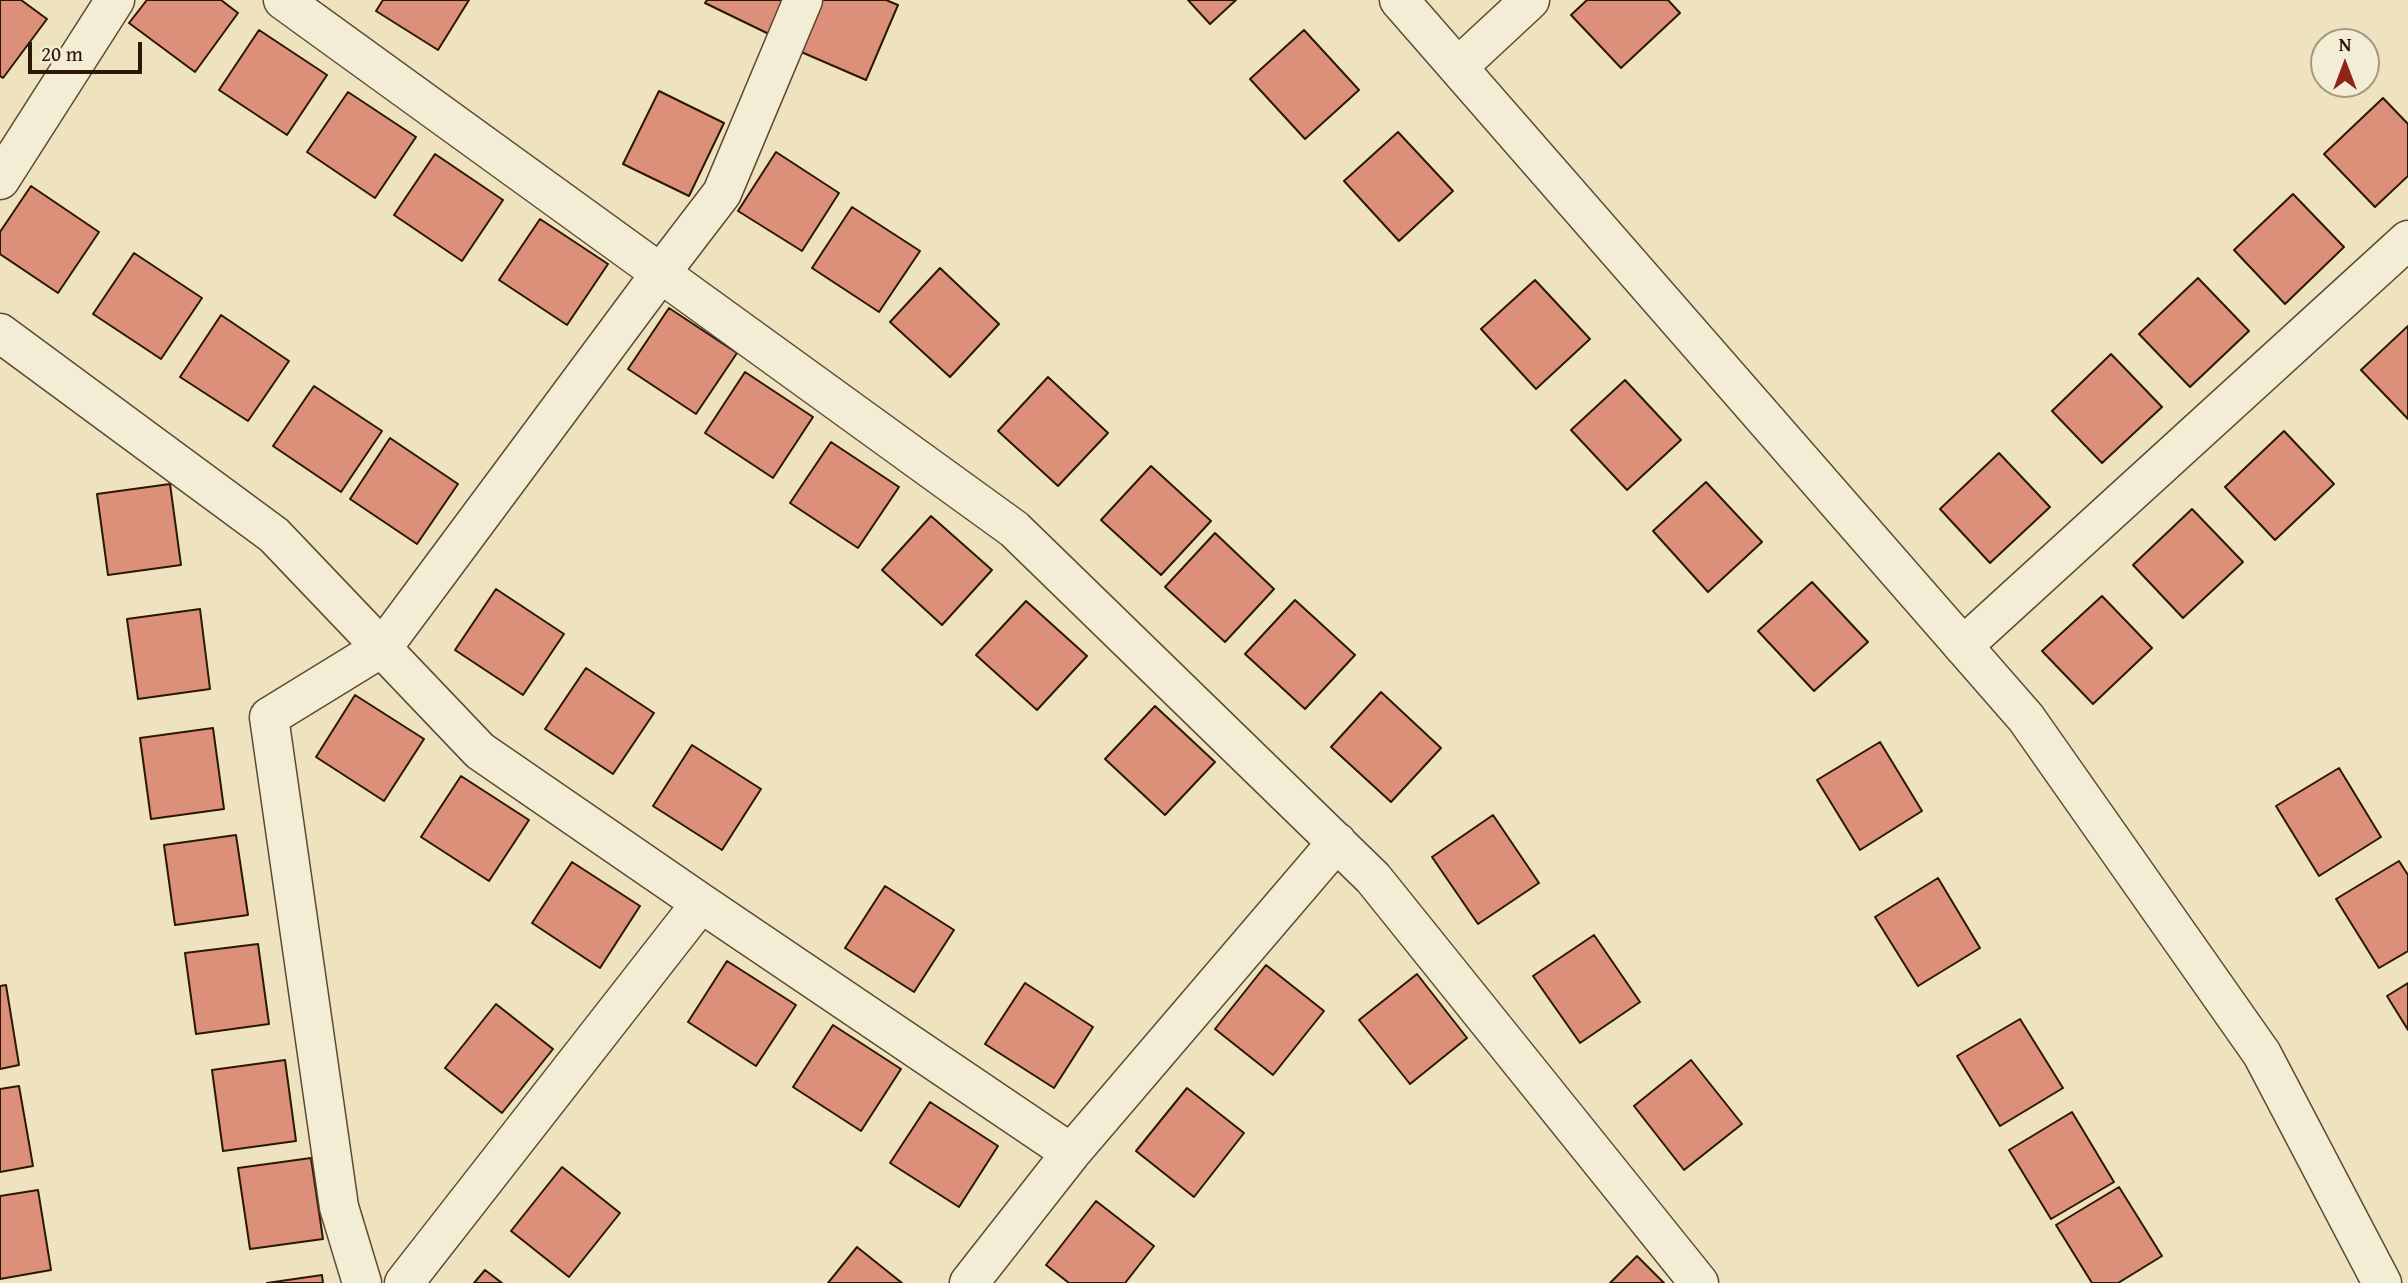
<!DOCTYPE html>
<style>
body{margin:0}
#map{position:relative;width:2408px;height:1283px;overflow:hidden;background:#eee3be;font-family:"Gentium Book Plus",serif}
canvas{display:block}
.north{position:absolute;left:2310px;top:28px;width:70px;height:70px;box-sizing:border-box;background:#f4edd5;border:2px solid #a49881;border-radius:50%;rotate:0deg;font-size:19px;font-weight:700;line-height:28px;text-align:center;color:#2b1804}
.north::after{content:'';display:block;margin:auto;width:24px;height:32px;background:#8f2418;clip-path:polygon(50% 0,100% 100%,50% 72%,0 100%)}
.scale{position:absolute;left:28px;top:42px;width:114px;height:32px;box-sizing:border-box;border:4px solid #2b1804;border-top:0;padding-left:9px;font-size:21px;line-height:24px;white-space:nowrap;color:#2b1804;-webkit-text-stroke:5px #f4edd5;paint-order:stroke}
</style>
<div id="map">
<canvas width="2408" height="1283"></canvas>
<div class="north">N</div>
<div class="scale">20 m</div>
</div>
<script>
const c = document.querySelector('canvas').getContext('2d');
c.lineJoin = 'round';
function fillPath(path, color) { c.fillStyle = color; c.fill(path, 'evenodd'); }
function trace(path, color, width, dash) { c.strokeStyle = color; c.lineWidth = width; c.lineCap = dash ? 'butt' : 'round'; c.setLineDash(dash || []); c.stroke(path); }
const building = new Path2D(`
 M0 0H21L47 19 3 78 0 76Z
 M147 0H221L238 13 195 72 129 23Z
 M383 0H469L438 50 376 11Z
 M707 0H789L771 35 705 3Z
 M821 0H886L898 5 866 80 799 51Z
 M1188 0H1236L1210 24Z
 M1587 0H1668L1680 13 1621 68 1571 15Z
 M259 30 327 75 287 135 219 90Z
 M1304 30 1359 90 1305 139 1250 79Z
 M659 91 724 123 689 196 623 164Z
 M348 92 416 137 375 198 307 152Z
 M2383 98 2408 124V176L2375 207 2324 154Z
 M1398 132 1453 191 1399 241 1344 181Z
 M776 152 839 193 802 251 738 211Z
 M435 154 503 200 462 261 394 215Z
 M31 186 99 232 58 293 0 254V232Z
 M2293 194 2344 247 2285 304 2234 250Z
 M852 207 920 251 879 312 812 268Z
 M540 219 608 264 567 325 499 280Z
 M134 253 202 298 161 359 93 314Z
 M940 268 999 324 950 377 890 322Z
 M2198 278 2249 331 2190 387 2139 334Z
 M1535 280 1590 339 1536 389 1481 329Z
 M669 308 737 353 696 414 628 369Z
 M221 315 289 361 248 421 180 377Z
 M2408 326V419L2361 370Z
 M2111 354 2162 407 2102 463 2052 411Z
 M745 372 813 417 773 478 705 433Z
 M1048 377 1108 433 1058 486 998 431Z
 M1625 380 1681 440 1627 490 1571 430Z
 M314 386 382 431 341 492 273 446Z
 M2284 431 2334 484 2275 540 2225 487Z
 M390 438 458 484 417 544 350 499Z
 M831 442 899 487 858 548 790 503Z
 M1999 453 2050 507 1990 563 1940 509Z
 M1151 466 1211 521 1161 575 1101 520Z
 M1706 482 1762 542 1708 592 1653 531Z
 M170 484 181 565 108 575 97 494Z
 M2192 509 2243 562 2183 618 2133 565Z
 M931 516 992 570 942 625 882 570Z
 M1215 533 1274 589 1225 642 1165 587Z
 M1812 582 1868 642 1814 691 1758 631Z
 M496 589 564 634 523 695 455 650Z
 M2102 596 2152 648 2093 704 2042 651Z
 M1295 600 1355 655 1305 709 1245 654Z
 M1026 601 1087 656 1037 710 976 655Z
 M200 609 210 689 138 699 127 619Z
 M586 668 654 713 613 774 545 729Z
 M1381 692 1441 748 1391 802 1331 747Z
 M355 695 424 739 384 801 316 757Z
 M1155 706 1215 762 1165 815 1105 759Z
 M213 728 224 809 151 819 140 738Z
 M1880 742 1922 811 1860 850 1817 780Z
 M692 745 761 789 722 850 653 806Z
 M2339 768 2381 837 2319 876 2276 806Z
 M461 776 529 820 489 881 421 837Z
 M1493 815 1539 883 1478 924 1432 857Z
 M236 835 248 915 175 925 164 845Z
 M2399 861 2408 875V951L2379 968 2336 899Z
 M572 862 640 906 600 968 532 923Z
 M1938 878 1980 948 1918 986 1875 917Z
 M885 886 954 930 914 992 845 948Z
 M1594 935 1640 1002 1580 1043 1533 976Z
 M258 944 269 1024 196 1034 185 953Z
 M727 961 796 1005 756 1066 688 1022Z
 M1266 965 1324 1011 1273 1075 1215 1029Z
 M1417 974 1467 1038 1410 1084 1359 1020Z
 M1025 983 1093 1027 1054 1088 985 1044Z
 M2408 983V1030L2387 996Z
 M6 985 19 1065 0 1069V986Z
 M496 1004 553 1049 502 1113 445 1068Z
 M2020 1019 2063 1088 2000 1126 1957 1056Z
 M833 1025 901 1069 861 1131 793 1087Z
 M285 1060 296 1141 223 1151 212 1070Z
 M1691 1060 1742 1124 1684 1170 1634 1106Z
 M19 1086 33 1166 0 1172V1089Z
 M1187 1088 1244 1133 1194 1197 1136 1151Z
 M930 1102 998 1146 959 1207 890 1163Z
 M2072 1112 2114 1182 2051 1219 2009 1150Z
 M311 1158 323 1239 250 1249 238 1168Z
 M562 1167 620 1213 569 1277 511 1231Z
 M2119 1187 2162 1256 2118 1283H2092L2056 1225Z
 M38 1190 51 1270 0 1279V1196Z
 M1096 1201 1154 1246 1125 1283H1069L1046 1265Z
 M857 1247 902 1283H828Z
 M1637 1256 1664 1283H1610Z
 M485 1270 502 1283H474Z
 M322 1275 323 1283H267Z`);
fillPath(building, '#dc907a');
trace(building, '#2b1804', 2);
const minor = new Path2D(`
 M283 0 1014 529 1373 878 1699 1283
 M1458 67 1530 0
 M0 180 115 0
 M0 333 274 535 480 751 701 903 1071 1153
 M1963 646 2408 240
 M362 1283 339 1207 269 717 383 647 660 274 722 193 803 0
 M404 1283 701 903
 M969 1283 1071 1153 1337 842`);
const tertiary = new Path2D(`
 M1399 0 2026 718 2262 1054 2382 1283`);
trace(minor, '#5c4b32', 41);
trace(tertiary, '#5c4b32', 41);
trace(minor, '#f4edd5', 38);
trace(tertiary, '#f4edd5', 38);
</script>
